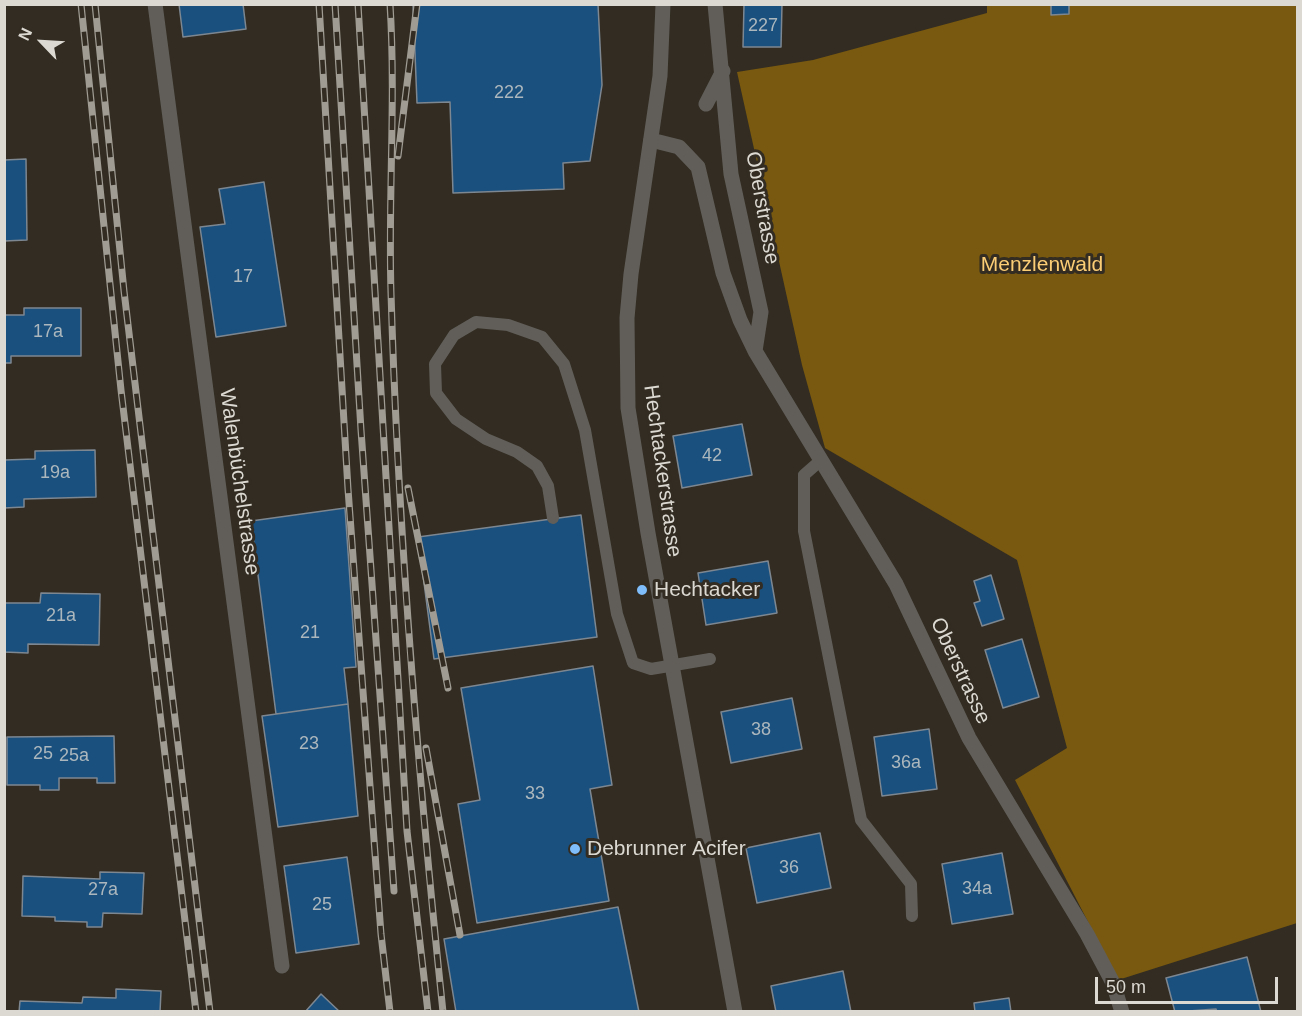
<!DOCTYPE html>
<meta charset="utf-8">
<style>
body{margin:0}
#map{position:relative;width:1302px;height:1016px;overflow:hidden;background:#322c22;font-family:Arial,sans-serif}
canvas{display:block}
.frame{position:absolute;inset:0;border:6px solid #dcd9d2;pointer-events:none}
.north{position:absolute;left:12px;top:12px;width:60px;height:60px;-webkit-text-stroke:4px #322c22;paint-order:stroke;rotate:295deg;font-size:16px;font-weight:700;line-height:24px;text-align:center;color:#dcd9d2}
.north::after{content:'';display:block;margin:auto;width:21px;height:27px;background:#dcd9d2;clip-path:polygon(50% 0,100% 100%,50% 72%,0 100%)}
.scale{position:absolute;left:1095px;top:977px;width:183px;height:27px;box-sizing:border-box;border:3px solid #dcd9d2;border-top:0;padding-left:8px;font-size:18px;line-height:21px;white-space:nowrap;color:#dcd9d2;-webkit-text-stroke:4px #322c22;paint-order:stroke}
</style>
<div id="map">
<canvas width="1302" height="1016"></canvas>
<div class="frame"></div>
<div class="north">N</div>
<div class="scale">50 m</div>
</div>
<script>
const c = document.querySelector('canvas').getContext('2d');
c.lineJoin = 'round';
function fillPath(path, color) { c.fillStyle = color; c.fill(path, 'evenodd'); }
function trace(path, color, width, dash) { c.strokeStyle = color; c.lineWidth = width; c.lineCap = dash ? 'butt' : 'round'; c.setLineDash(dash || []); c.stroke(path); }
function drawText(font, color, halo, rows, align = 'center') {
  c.font = font + ' Arial,sans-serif'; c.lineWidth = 6; c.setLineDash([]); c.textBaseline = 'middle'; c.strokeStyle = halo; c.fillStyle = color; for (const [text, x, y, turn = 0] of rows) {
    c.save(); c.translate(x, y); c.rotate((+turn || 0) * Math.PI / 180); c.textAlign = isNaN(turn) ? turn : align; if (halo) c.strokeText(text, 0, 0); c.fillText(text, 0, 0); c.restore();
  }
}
fillPath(new Path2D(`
 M987 5H1297V923L1118 980 1015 780 1067 748 1017 560 825 448 802 365 737 72 813 60 987 13Z`), '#79590f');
const building = new Path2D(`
 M179 4H243L246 29 183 37Z
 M413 4H598L602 85 590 161 563 163 564 189 453 193 450 102 417 103Z
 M744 4H782L781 47H743Z
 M1051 4H1069V14L1051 15Z
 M26 159 27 240 4 241V160Z
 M264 182 286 326 216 337 200 227 225 224 219 189Z
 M24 308H81V356H11V363H4V315H24Z
 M742 424 752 475 682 488 673 436Z
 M95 450 96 497 24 499V507L4 508V460L35 459V451Z
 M345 508 356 667 344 668 348 704 276 714 251 521Z
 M581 515 597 637 434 659 418 537Z
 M768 561 777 613 706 625 698 573Z
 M991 575 1004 619 982 626 974 603 980 601 974 581Z
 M41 593 100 594 99 645 28 644V653L4 652V603H40Z
 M1022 639 1039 697 1003 708 985 650Z
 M593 666 612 785 590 789 609 901 477 923 458 804 480 800 461 688Z
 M792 698 802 749 731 763 721 712Z
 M348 704 358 816 278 827 262 716Z
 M929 729 937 789 882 796 874 737Z
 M114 736 115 783H97V778H59V790H40V785H7V737Z
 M820 833 831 888 757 903 746 848Z
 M1002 853 1013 914 952 924 942 864Z
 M347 857 359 944 296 953 284 866Z
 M100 872 144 873 142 914 103 913 102 927H87V922L55 921V917L22 916 23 876 100 879Z
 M618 907 639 1012H456L444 939Z
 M1247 957 1261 1012H1217L1216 1009 1175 1012 1166 978Z
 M843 971 851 1012H776L771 986Z
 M116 989 161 991 160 1012H19L20 1001 82 1003 83 997 116 998Z
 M321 994 340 1012H305Z
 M1009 998 1011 1012H975L974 1003Z`);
fillPath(building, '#1a507e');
trace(building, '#7d8791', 1.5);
trace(new Path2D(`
 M820 461 804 475V531L861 820 911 884 912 916
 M553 518 548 486 537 466 517 452 486 439 456 419 436 393 435 364 454 335 476 322 508 325 542 337 564 364 585 430 617 614 633 663 651 669 710 659`), '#615e59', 12);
trace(new Path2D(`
 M155 4 282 966
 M715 4 731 174 761 312 755 351
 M706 104 723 71
 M651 140 679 147 698 167 723 273 740 320 755 351 896 584 969 738 1087 934 1113 983 1122 1012`), '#615e59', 15);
trace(new Path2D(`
 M663 4 660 76 631 274 627 318 628 408 648 533 735 1012`), '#615e59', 15);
const rail = new Path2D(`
 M81 4 121 390 196 1012
 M95 4 124 291 210 1012
 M319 4 348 489 381 934 390 1012
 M335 4 361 430 394 891
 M358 4 407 831 428 1012
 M390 4C396 101 388 197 391 293 398 533 418 773 443 1012
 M398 156 417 4
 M408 488 448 688
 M426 748 460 935`);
trace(rail, '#a09c94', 7);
trace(rail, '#322c22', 4.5, [14]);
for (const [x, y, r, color] of [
 [642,590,6,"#7ebdf9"],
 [575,849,6,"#7ebdf9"]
]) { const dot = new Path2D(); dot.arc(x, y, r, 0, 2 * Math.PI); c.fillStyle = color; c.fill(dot); trace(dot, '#322c22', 2); }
drawText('18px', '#acb7bd', null, [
 ["227",763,26],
 ["222",509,93],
 ["17",243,277],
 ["17a",48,332],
 ["42",712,456],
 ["19a",55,473],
 ["21a",61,616],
 ["21",310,633],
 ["38",761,730],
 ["23",309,744],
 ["25",43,754],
 ["25a",74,756],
 ["36a",906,763],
 ["33",535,794],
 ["36",789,868],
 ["34a",977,889],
 ["27a",103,890],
 ["25",322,905]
]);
drawText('21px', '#dcd9d2', '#322c22', [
 ["Oberstrasse",762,208,80],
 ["Hechtackerstrasse",662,471,82],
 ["Walenbüchelstrasse",239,482,82],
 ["Oberstrasse",960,671,65]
]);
drawText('21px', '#fbcd75', '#322c22', [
 ["Menzlenwald",1042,265]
]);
drawText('21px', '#dcd9d2', '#322c22', [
 ["Hechtacker",654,590],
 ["Debrunner Acifer",587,849]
], 'left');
</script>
